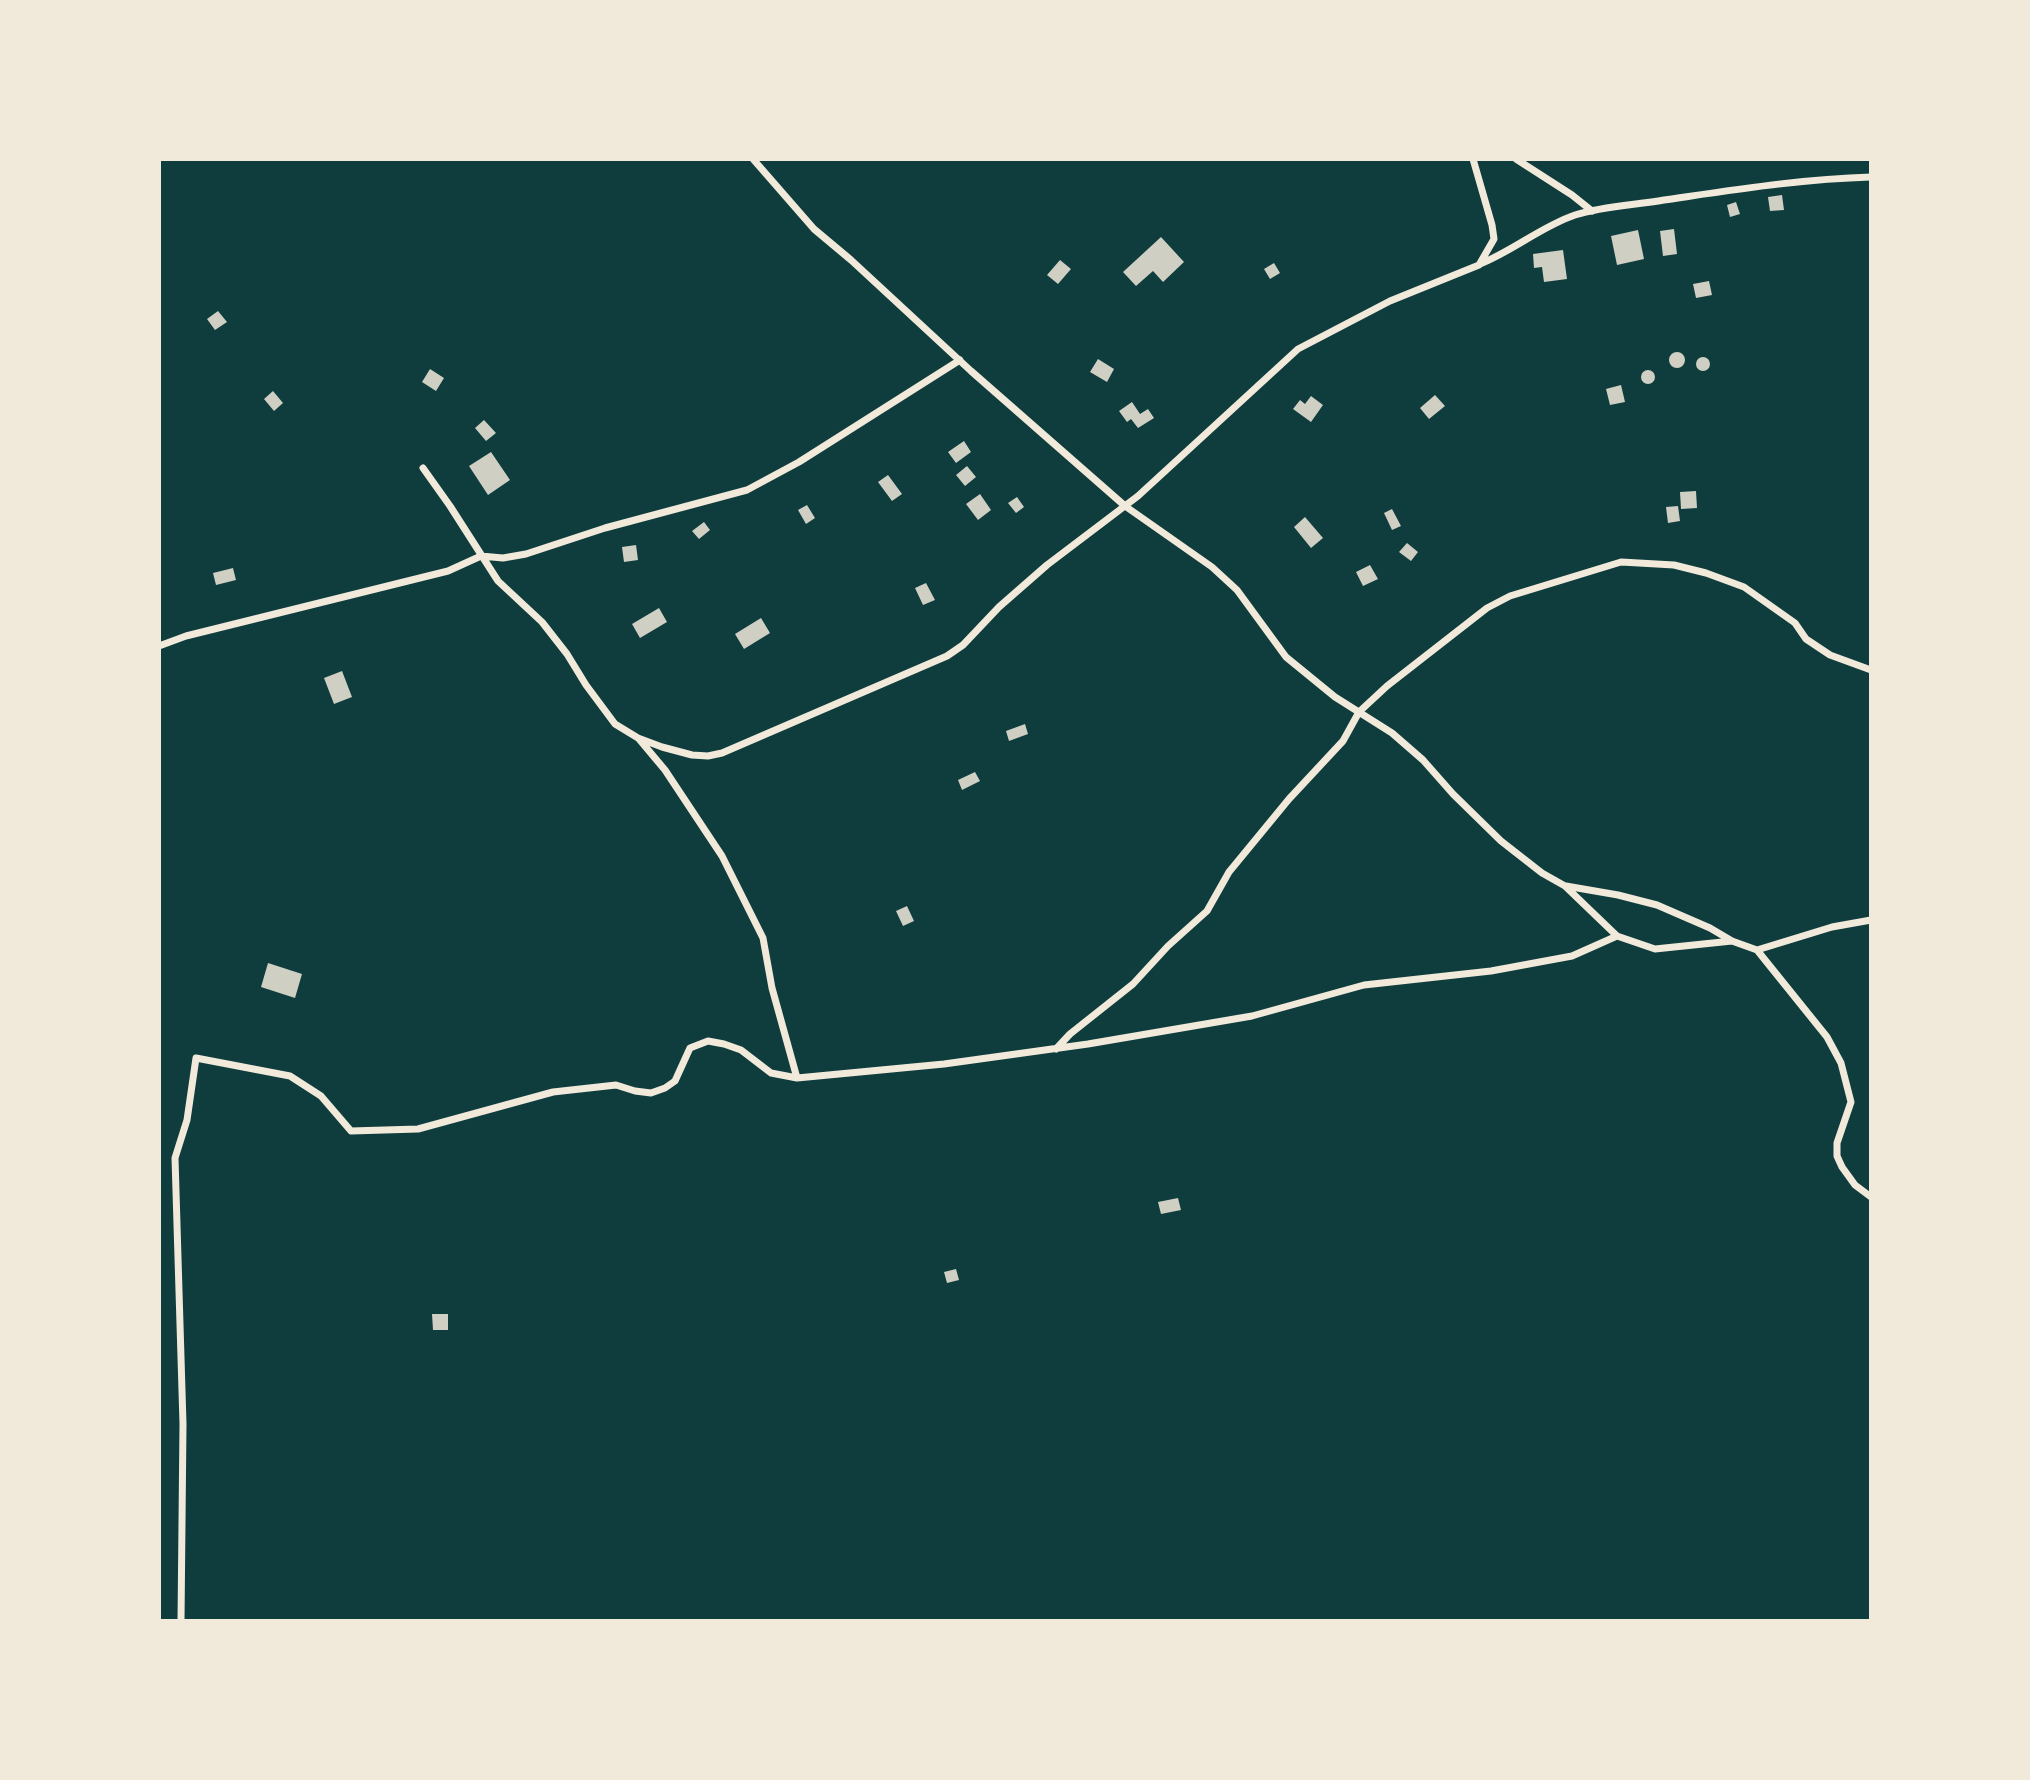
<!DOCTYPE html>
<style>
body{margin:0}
#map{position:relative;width:2030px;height:1780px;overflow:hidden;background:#0f3d3e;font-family:"Noto Sans",sans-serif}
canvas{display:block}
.frame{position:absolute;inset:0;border:161px solid #f1e9da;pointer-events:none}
</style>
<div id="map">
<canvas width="2030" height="1780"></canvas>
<div class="frame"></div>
</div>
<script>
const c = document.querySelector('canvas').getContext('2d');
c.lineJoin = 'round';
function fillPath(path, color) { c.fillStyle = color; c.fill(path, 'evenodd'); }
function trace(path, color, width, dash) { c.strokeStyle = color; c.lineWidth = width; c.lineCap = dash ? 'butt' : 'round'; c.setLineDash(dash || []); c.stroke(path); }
fillPath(new Path2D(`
 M1782 195 1784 210 1770 211 1768 197Z
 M1736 202 1740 214 1730 217 1727 205Z
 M1674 229 1677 254 1663 256 1660 231Z
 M1638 230 1644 259 1617 265 1611 236Z
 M1161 237 1184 262 1163 282 1153 271 1136 286 1123 272Z
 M1563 250 1567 279 1544 282 1542 267 1534 268 1533 254Z
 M1060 260 1071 269 1058 284 1047 275Z
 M1274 263 1280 273 1270 279 1264 269Z
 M1709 281 1712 295 1696 298 1693 284Z
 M218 311 227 322 215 330 207 319Z
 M1669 360a8 8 0 1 1 16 0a8 8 0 1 1-16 0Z
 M1696 364a7 7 0 1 1 14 0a7 7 0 1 1-14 0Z
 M1098 359 1114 369 1107 382 1090 372Z
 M430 369 444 378 436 391 422 382Z
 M1641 377a7 7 0 1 1 14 0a7 7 0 1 1-14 0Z
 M1621 385 1625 402 1610 405 1606 389Z
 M273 391 283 403 274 411 264 399Z
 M1435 395 1445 406 1429 419 1420 408Z
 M1311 396 1323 405 1311 422 1293 409 1300 400 1305 404Z
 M1132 402 1140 414 1148 409 1154 418 1138 428 1131 419 1127 422 1119 411Z
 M484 420 496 433 486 441 475 428Z
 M964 441 971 452 956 463 948 452Z
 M491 452 510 480 488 495 469 466Z
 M967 466 976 477 965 486 956 475Z
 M888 475 902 494 892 501 878 482Z
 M1696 491 1697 508 1681 509 1680 492Z
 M980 494 991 510 978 520 966 504Z
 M1017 497 1024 507 1016 513 1008 503Z
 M807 505 815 518 806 524 798 510Z
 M1678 506 1680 521 1668 523 1666 507Z
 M1392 509 1401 526 1392 530 1384 513Z
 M1305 517 1323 538 1311 548 1294 527Z
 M704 522 710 530 699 539 692 531Z
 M1407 543 1418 552 1411 561 1399 552Z
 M636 545 638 560 624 562 622 547Z
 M1370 565 1378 579 1363 586 1356 572Z
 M233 568 236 580 216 585 213 573Z
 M926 583 935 600 923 605 915 588Z
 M659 608 667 622 640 638 632 624Z
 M761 618 770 633 744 649 735 634Z
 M342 671 352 697 334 704 324 678Z
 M1025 724 1028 734 1009 741 1006 731Z
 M975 772 980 781 962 790 958 780Z
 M907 906 914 921 903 926 896 911Z
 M268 963 302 974 295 998 261 987Z
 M1178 1198 1181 1210 1161 1214 1158 1202Z
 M956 1269 959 1280 947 1283 944 1272Z
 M432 1314H448V1330H433Z`), '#cfcfc3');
trace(new Path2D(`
 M753 159 814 229 851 260 971 371 1125 506 1212 567 1237 590 1286 657 1335 697 1392 733 1423 760 1453 794 1501 841 1542 873 1565 886 1617 936 1655 949 1732 941
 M1516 159 1572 195 1592 211
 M1480 264C1513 251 1542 226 1575 215 1603 206 1635 205 1664 200 1733 190 1801 179 1871 177
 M423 468 450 506 498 581 542 622 567 654 586 685 615 724 638 738 662 747 692 755 708 756 722 753 947 656 963 645 999 607 1047 565 1138 496 1298 349 1390 301 1479 265 1494 239 1492 225 1473 159
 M159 646 186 636 448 571 481 556 503 558 526 554 605 528 747 490 799 462 960 360
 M639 739 665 770 722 856 763 938 772 988 797 1078
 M1566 886 1618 895 1657 905 1710 928 1732 941 1757 950 1827 1037 1841 1063 1851 1102 1837 1143V1156L1842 1167 1855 1185 1871 1197
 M1757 950 1832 927 1871 920
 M1056 1049 1070 1034 1133 984 1168 946 1207 911 1229 872 1289 799 1343 741 1359 712 1387 686 1487 608 1510 596 1621 562 1674 565 1706 573 1744 587 1795 623 1806 639 1830 655 1871 670
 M181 1621 183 1424 175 1158 187 1120 196 1058 290 1076 321 1096 351 1131 418 1129 553 1092 616 1085 635 1091 651 1093 665 1088 675 1081 690 1048 708 1041 724 1044 741 1050 771 1073 797 1078 944 1064 1088 1044 1252 1016 1364 985 1491 971 1572 956 1617 936`), '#f1e9da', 7);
</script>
